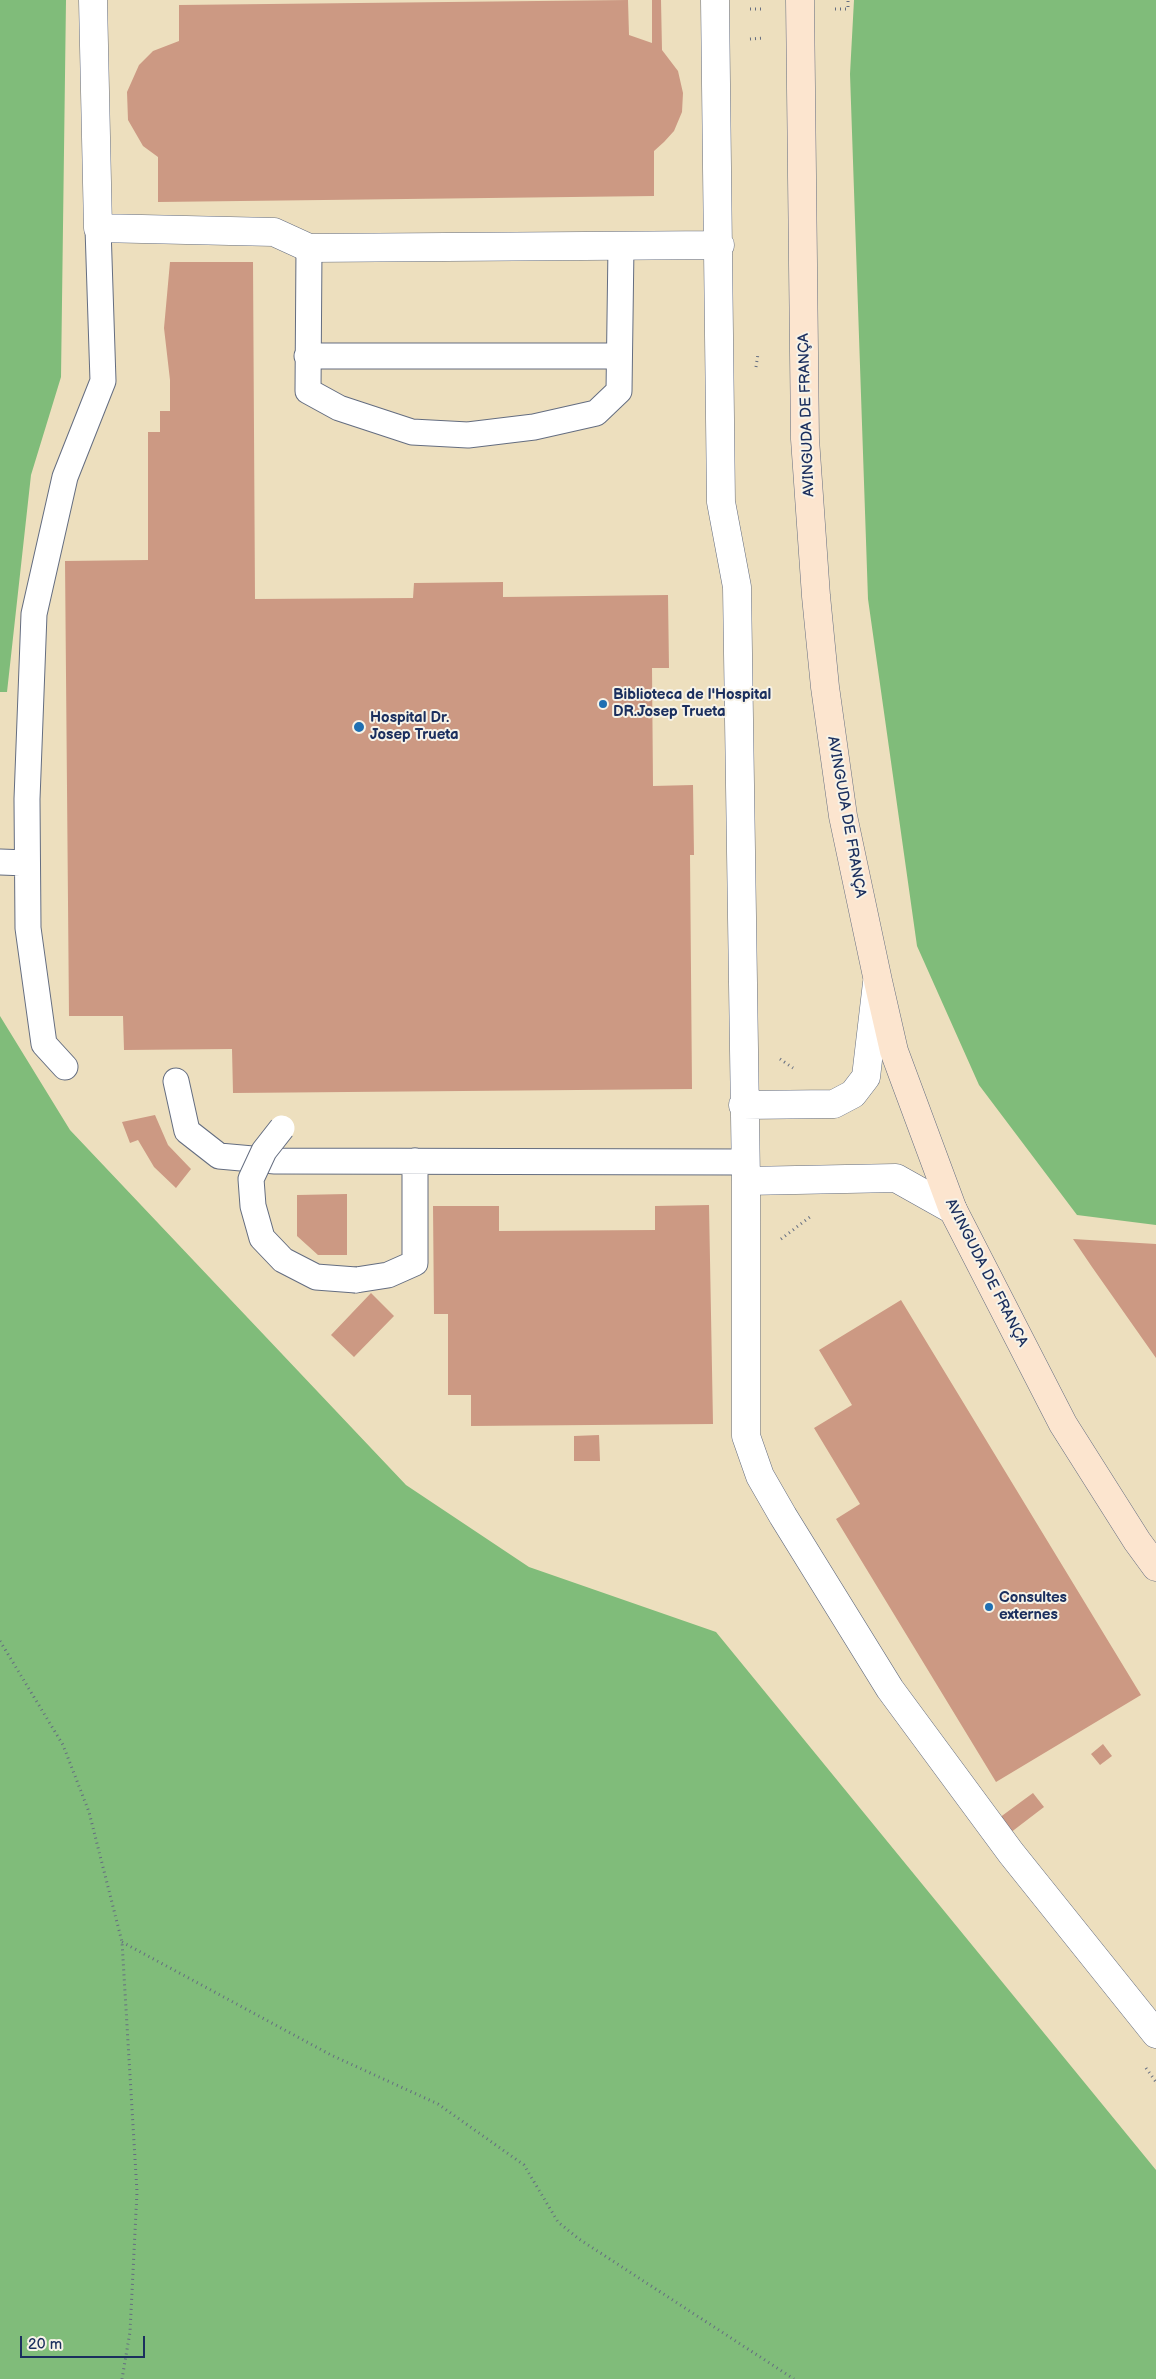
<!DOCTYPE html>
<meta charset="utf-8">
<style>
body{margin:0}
#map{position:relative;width:1156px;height:2379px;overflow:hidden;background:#eddfbe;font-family:"Balsamiq Sans",sans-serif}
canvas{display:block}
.scale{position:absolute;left:20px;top:2336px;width:125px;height:22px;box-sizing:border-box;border:2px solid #1b2f5e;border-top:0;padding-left:6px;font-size:15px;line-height:18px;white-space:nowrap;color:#1b2f5e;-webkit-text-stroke:4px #f7f3e8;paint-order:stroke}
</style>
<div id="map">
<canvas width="1156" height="2379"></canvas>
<div class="scale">20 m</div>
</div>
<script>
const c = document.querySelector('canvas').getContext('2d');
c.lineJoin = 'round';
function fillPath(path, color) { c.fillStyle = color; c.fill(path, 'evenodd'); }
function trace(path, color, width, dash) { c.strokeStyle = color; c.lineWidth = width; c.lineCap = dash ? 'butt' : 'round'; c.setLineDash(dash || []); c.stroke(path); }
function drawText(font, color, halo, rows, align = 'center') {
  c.font = font + ' "Balsamiq Sans",sans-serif'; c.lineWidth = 4; c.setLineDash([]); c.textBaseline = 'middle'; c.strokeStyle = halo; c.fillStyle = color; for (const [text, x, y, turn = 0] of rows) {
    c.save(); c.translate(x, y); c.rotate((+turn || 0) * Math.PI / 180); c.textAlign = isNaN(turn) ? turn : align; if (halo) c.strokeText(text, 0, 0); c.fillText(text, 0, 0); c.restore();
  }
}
fillPath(new Path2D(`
 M0 0H66L61 377 31 475 7 692H0Z
 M854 0H1156V1225L1077 1215 979 1085 917 946 868 599 850 74Z
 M0 1016 70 1130 406 1485 529 1567 716 1632 1156 2170V2379H0Z`), '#80bc7a');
fillPath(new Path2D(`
 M628 0 629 35 652 43V0H661L662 50 678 71 683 93 682 112 674 131 664 142 654 151V196L158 202V157L143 146 128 120 127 92 139 65 153 51 179 41V5Z
 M170 262H253L255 599 413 598 414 583 503 582V597L668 595 669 668H652L653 786 693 785 694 855H690L692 1089 233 1093 232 1049 124 1050 123 1016H69L65 561 148 560V432H160V411H170V380L164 328Z
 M155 1115 168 1145 191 1169 176 1188 154 1167 138 1140 130 1143 122 1122Z
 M347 1194V1255H318L297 1236V1195Z
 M709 1205 713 1424 471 1426V1395H448V1314H434L433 1206H499V1231L655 1230V1206Z
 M1073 1239 1156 1244V1358L1092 1267Z
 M371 1293 394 1316 354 1357 331 1335Z
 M901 1300 1141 1695 996 1782 836 1519 860 1504 814 1428 852 1405 819 1350Z
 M599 1435 600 1461H574V1436Z
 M1103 1744 1112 1756 1100 1765 1091 1754Z
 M1033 1793 1044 1807 1010 1833 999 1818Z`), '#cc9983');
const service = new Path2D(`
 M309 248 308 391 339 408 412 432 468 435 534 427 596 413 619 391 621 246
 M307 356H619
 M0 862 27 863
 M65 1067 44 1044 28 928 27 799 34 614 65 477 103 381 98 228
 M176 1081 187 1131 219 1156 275 1161 745 1162
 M356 1280 388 1275 415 1263V1161`);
const minor = new Path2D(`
 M93 0 98 228 274 232 309 248 720 245
 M715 0 721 502 737 587 746 1181V1436L760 1476 783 1516 890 1689 1011 1853 1156 2034
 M743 1105 834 1104 853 1094 866 1077 877 983
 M746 1181 896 1178 953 1210`);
const secondary = new Path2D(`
 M800 0 805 439 816 596 825 687 843 816 878 981 894 1051 953 1210 1063 1424 1137 1541 1156 1567`);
trace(service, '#646d80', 27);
trace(minor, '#646d80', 29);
trace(secondary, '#646d80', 29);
trace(new Path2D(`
 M750 9H764
 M835 9H848V0
 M750 39 764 38
 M756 367 758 354
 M780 1059 793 1068
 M781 1239 810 1217
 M0 1641 63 1745 89 1812 122 1942 137 2192 130 2332 122 2379
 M122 1942 331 2055 438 2104 524 2165 558 2222 579 2239 794 2379
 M1146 2068 1156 2082`), '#646d80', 3, [1, 4]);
trace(service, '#fff', 25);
trace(minor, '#fff', 28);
trace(secondary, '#fce5cf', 28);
const serviceBridge = new Path2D(`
 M282 1128 264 1151 251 1179 253 1206 262 1238 283 1260 316 1277 356 1280`);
trace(serviceBridge, '#646d80', 27, []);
trace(serviceBridge, '#fff', 25);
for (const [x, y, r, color] of [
 [603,704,5,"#1f6fb2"],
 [359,727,6,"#1f6fb2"],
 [989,1607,5,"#1f6fb2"]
]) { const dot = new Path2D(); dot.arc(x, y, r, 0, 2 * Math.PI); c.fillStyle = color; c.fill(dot); trace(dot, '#f7f3e8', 2); }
drawText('15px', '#1b2f5e', '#f7f3e8', [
 ["AVINGUDA DE FRANÇA",807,415,-92],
 ["AVINGUDA DE FRANÇA",846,817,80],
 ["AVINGUDA DE FRANÇA",986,1273,63]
]);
drawText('bold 15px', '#1b2f5e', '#f7f3e8', [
 ["Biblioteca de l'Hospital",613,695],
 ["DR.Josep Trueta",613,712],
 ["Hospital Dr.",370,718],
 ["Josep Trueta",370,735],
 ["Consultes",999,1598],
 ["externes",999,1615]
], 'left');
</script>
